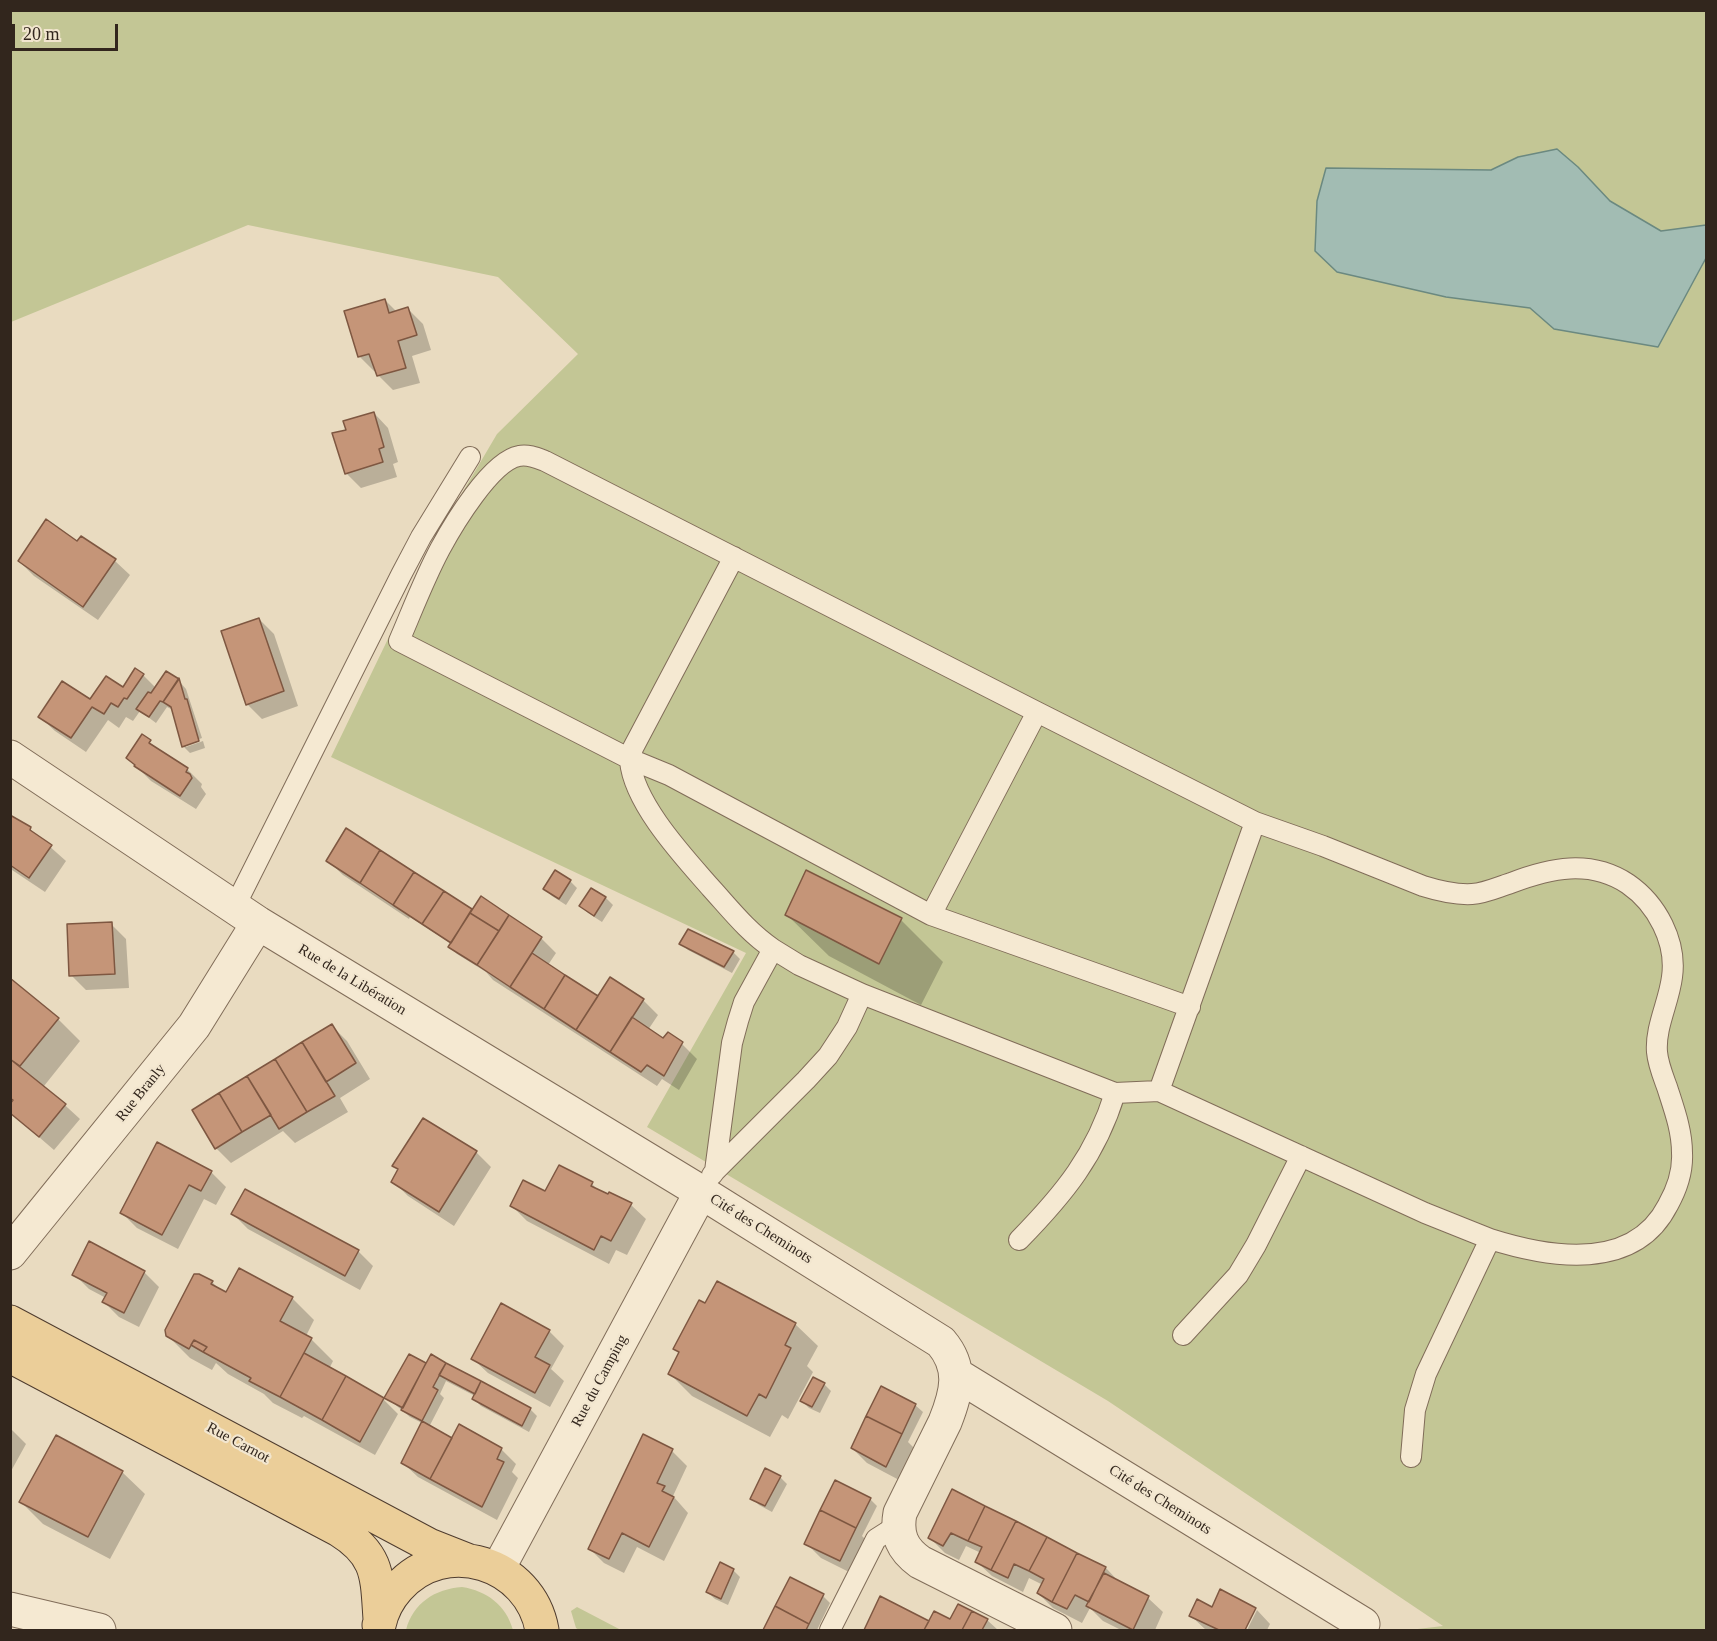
<!DOCTYPE html>
<meta charset="utf-8">
<style>
body{margin:0}
#map{position:relative;width:1717px;height:1641px;overflow:hidden;background:#e9dbc0;font-family:"Times New Roman",serif}
canvas{display:block}
.frame{position:absolute;inset:0;border:12px solid #32261d;pointer-events:none}
.scale{position:absolute;left:12px;top:24px;width:106px;height:27px;box-sizing:border-box;border:3px solid #32261d;border-top:0;padding-left:8px;font-size:18px;line-height:21px;white-space:nowrap;color:#32261d;-webkit-text-stroke:4px #f2e6cf;paint-order:stroke}
</style>
<div id="map">
<canvas width="1717" height="1641"></canvas>
<div class="frame"></div>
<div class="scale">20 m</div>
</div>
<script>
const c = document.querySelector('canvas').getContext('2d');
c.lineJoin = 'round';
function fillPath(path, color) { c.fillStyle = color; c.fill(path, 'evenodd'); }
function trace(path, color, width, dash) { c.strokeStyle = color; c.lineWidth = width; c.lineCap = dash ? 'butt' : 'round'; c.setLineDash(dash || []); c.stroke(path); }
function drawText(font, color, halo, rows, align = 'center') {
  c.font = font + ' "Times New Roman",serif'; c.lineWidth = 4.5; c.setLineDash([]); c.textBaseline = 'middle'; c.strokeStyle = halo; c.fillStyle = color; for (const [text, x, y, turn = 0] of rows) {
    c.save(); c.translate(x, y); c.rotate((+turn || 0) * Math.PI / 180); c.textAlign = isNaN(turn) ? turn : align; if (halo) c.strokeText(text, 0, 0); c.fillText(text, 0, 0); c.restore();
  }
}
fillPath(new Path2D(`
 M11 11H1706V1630H1409L1443 1626 1108 1401 647 1127 746 953 331 757 441 529 497 434 578 354 498 277 248 225 11 322Z
 M462 1587C487 1591 506 1605 513 1630H406C413 1603 435 1589 462 1587Z
 M577 1607 621 1630H579L576 1628 571 1611Z`), '#c3c695');
const water = new Path2D(`
 M1557 149 1578 167 1610 201 1661 231 1706 225V258L1658 347 1554 329 1530 308 1446 297 1337 272 1315 251 1317 201 1326 168 1491 170 1518 157Z`);
fillPath(water, '#a2bcb3');
trace(water, '#6b8980', 1.5);
fillPath(new Path2D(`
 M385 300 397 312 408 309 423 324 431 350 412 356 420 383 393 390 378 375 377 371H374L359 356Z
 M374 413 388 428 398 462 393 464 397 477 361 488 346 473 348 431Z
 M82 538 115 561 130 575 98 620 34 576 19 561 78 543Z
 M259 619 274 634 298 706 262 719 247 704Z
 M143 675 156 688 179 681 186 689 202 738 186 744V747L203 741 205 748 190 753 183 746 173 710 167 707 156 723 140 711 133 721 126 717 119 728 108 720 86 752 55 731 40 717 90 701 123 689Z
 M142 736 161 753 187 769 202 784 201 787 206 794 196 809 151 781 128 758Z
 M10 817 30 829 66 861 45 892 12 870 10 872Z
 M346 830 473 911 541 938 556 953 548 965 598 998 643 1000 658 1015 648 1030 663 1040 682 1044 697 1059 679 1090 662 1079 657 1086 493 980 486 972 457 954 450 947 452 944 410 917 409 919 343 875 328 861Z
 M807 872 901 920 943 962 921 1005 829 956 787 915Z
 M570 881 577 888 566 905 552 896 545 889Z
 M592 890 606 898 613 905 602 922 588 913 581 906Z
 M111 924 126 939 129 988 86 990 71 975Z
 M681 943 733 952 740 959 732 973 688 950Z
 M10 980 58 1019 80 1041 44 1086 80 1119 54 1150 10 1112 14 1101 10 1099Z
 M332 1026 347 1041 370 1079 340 1098 348 1112 295 1143 283 1131 231 1163 216 1148Z
 M423 1120 476 1152 491 1167 454 1226 408 1196 393 1181 399 1170 394 1165Z
 M559 1167 592 1184 601 1193 631 1205 646 1219 627 1255 616 1250 609 1264 527 1221 512 1206 546 1193Z
 M211 1172 226 1187 216 1205 204 1199 178 1249 137 1228 122 1213Z
 M233 1214 358 1251 373 1266 360 1290 248 1229Z
 M144 1272 159 1287 139 1327 119 1317 104 1302 106 1298 89 1289 74 1274Z
 M212 1282 220 1290 227 1294 292 1298 314 1320 306 1336 311 1339 333 1361 329 1369 383 1399 398 1414 375 1455 304 1416 302 1418 273 1403 264 1394 228 1374 216 1363 212 1370 190 1358 167 1335Z
 M706 1305 795 1324 818 1346 807 1366 813 1372 788 1419 782 1415 770 1437 692 1396 670 1374 680 1354 675 1349Z
 M549 1331 564 1346 551 1369 564 1381 550 1407 488 1373 473 1359Z
 M409 1356 427 1365 530 1409 537 1416 529 1432 481 1406 474 1399 475 1396 446 1381 440 1394 444 1398 429 1427 453 1440 501 1449 516 1464 512 1472 518 1478 497 1520 418 1477 403 1463 422 1423 410 1417 386 1397Z
 M824 1384 831 1391 820 1413 809 1408 802 1401Z
 M881 1388 915 1405 923 1412 908 1442 916 1450 901 1481 867 1463 852 1448Z
 M10 1428 26 1444 10 1473Z
 M644 1436 672 1451 687 1466 673 1496 688 1513 664 1561 637 1547 624 1573 604 1563 590 1549Z
 M122 1472 145 1494 110 1559 43 1524 21 1502Z
 M780 1477 787 1484 772 1512 759 1505 752 1498Z
 M953 1491 1106 1568 1120 1583 1148 1598 1163 1612 1155 1630H1121L1103 1621 1090 1608 1082 1623 1053 1608 1038 1593 1043 1585 1029 1578 1023 1592 992 1576 977 1562 981 1553 966 1546 959 1560 945 1553 930 1538Z
 M870 1499 877 1506 862 1536 870 1544 855 1575 821 1558 806 1543Z
 M733 1570 740 1577 728 1605 715 1599 707 1592Z
 M790 1579 823 1596 830 1603 817 1630H764Z
 M881 1598 930 1623 987 1620 998 1630H865Z
 M1254 1608 1244 1630H1206L1191 1616 1212 1609Z
 M1257 1610 1270 1624 1267 1630H1247Z`), '#0003');
const building = new Path2D(`
 M385 299 389 313 408 307 417 335 398 341 406 368 377 376 369 354 358 357 344 311Z
 M374 412 384 447 379 449 383 462 345 474 332 433 346 430 343 421Z
 M46 519 77 541 81 536 116 559 83 607 18 561Z
 M259 618 284 691 246 705 221 631Z
 M135 668 144 674 127 699 124 698 118 707 111 703 104 714 92 707 71 738 38 717 62 681 90 699 106 676 123 687Z
 M166 671 179 679 163 702 160 701 149 717 136 709 148 692 151 693Z
 M179 678 185 699H187L199 741 182 747 171 707 163 702Z
 M142 734 151 740 149 743 188 768 186 772 190 774 192 778 180 796 134 766 135 765 126 758Z
 M10 815 31 827 30 830 52 845 29 878 10 865Z
 M346 828 380 850 360 883 326 861Z
 M380 850 414 872 393 905 360 883Z
 M555 870 571 880 559 899 543 889Z
 M806 870 902 918 879 964 785 915Z
 M414 872 444 891 422 924 393 905Z
 M591 888 606 897 594 916 579 906Z
 M444 891 472 909 451 943 422 924Z
 M481 896 509 915 499 931 470 913Z
 M470 913 499 931 477 965 448 947Z
 M509 915 542 937 510 987 477 965Z
 M112 922 115 974 69 976 67 924Z
 M688 929 734 951 724 967 679 944Z
 M532 953 565 975 544 1009 510 987Z
 M565 975 598 996 576 1030 544 1009Z
 M610 977 644 999 610 1052 576 1030Z
 M10 978 59 1018 20 1066 10 1059Z
 M632 1017 663 1038 668 1032 683 1042 664 1076 647 1065 641 1072 610 1052Z
 M332 1024 356 1063 326 1082 302 1042Z
 M302 1042 335 1096 307 1112 275 1059Z
 M10 1059 66 1104 39 1137 10 1113V1104L13 1100 10 1098Z
 M275 1059 307 1112 279 1129 247 1076Z
 M247 1076 271 1115 242 1132 219 1093Z
 M219 1093 242 1132 215 1149 192 1110Z
 M423 1118 477 1151 439 1212 391 1182 398 1169 392 1166Z
 M157 1142 212 1171 201 1191 189 1185 162 1235 120 1213Z
 M559 1165 593 1182 591 1186 608 1194 609 1192 632 1203 611 1241 601 1236 594 1250 510 1206 523 1180 545 1191Z
 M245 1189 359 1250 345 1276 231 1214Z
 M89 1241 145 1271 124 1313 102 1302 107 1293 72 1275Z
 M239 1268 293 1297 280 1321 312 1338 280 1397 249 1381 251 1378 203 1352 207 1347 194 1340 189 1349 166 1336 165 1330 194 1274H199L213 1281 211 1284 226 1292Z
 M717 1281 796 1323 785 1345 791 1348 766 1398 759 1394 747 1416 668 1374 679 1352 673 1349 699 1300 705 1303Z
 M501 1303 550 1330 535 1357 550 1365 535 1393 471 1359Z
 M194 1340 207 1347 203 1352 191 1345Z
 M304 1353 346 1376 322 1420 280 1397Z
 M409 1354 426 1363 403 1408 384 1398Z
 M431 1354 446 1363 433 1387 438 1390 422 1421 401 1410Z
 M446 1363 481 1381 475 1394 439 1375Z
 M346 1376 384 1398 360 1442 322 1420Z
 M813 1377 825 1383 812 1407 800 1401Z
 M481 1381 531 1408 522 1426 472 1399Z
 M881 1386 916 1404 902 1434 866 1416Z
 M866 1416 902 1434 886 1467 851 1448Z
 M422 1421 452 1438 430 1479 401 1463Z
 M459 1424 502 1448 497 1459 504 1462 482 1507 430 1479Z
 M643 1434 673 1449 657 1483 665 1486 662 1491 674 1497 649 1547 622 1533 609 1559 588 1549Z
 M56 1435 123 1471 88 1537 19 1502Z
 M765 1468 781 1476 765 1506 750 1499Z
 M835 1480 871 1498 856 1528 820 1510Z
 M952 1489 985 1506 968 1541 951 1533 943 1546 928 1538Z
 M985 1506 1016 1521 991 1570 975 1562 982 1547 968 1541Z
 M820 1510 856 1528 840 1561 804 1544Z
 M1016 1521 1047 1537 1029 1571 1014 1564 1008 1578 991 1570Z
 M1047 1537 1077 1553 1052 1602 1037 1593 1044 1579 1029 1571Z
 M1077 1553 1106 1567 1089 1602 1075 1595 1067 1609 1052 1602Z
 M720 1562 734 1569 721 1599 706 1592Z
 M1104 1573 1149 1596 1133 1630 1086 1606Z
 M790 1577 824 1594 809 1624 775 1606Z
 M1220 1589 1256 1608 1245 1630H1219L1189 1616 1197 1599 1212 1607Z
 M880 1596 929 1621 924 1630H864Z
 M958 1604 972 1611 962 1630H924L934 1611 950 1619Z
 M775 1606 809 1624 806 1630H763Z
 M972 1611 988 1619 982 1630H962Z`);
fillPath(building, '#c59578');
trace(building, '#7e5741', 1.5);
const lane = new Path2D(`
 M1255 822 1323 846 1423 886C1439 891 1455 895 1472 894 1486 893 1498 887 1511 883 1550 868 1590 859 1628 884 1657 904 1677 942 1672 977 1669 1002 1655 1027 1657 1052 1658 1064 1663 1076 1667 1087 1674 1109 1682 1130 1682 1153 1683 1171 1677 1189 1668 1205 1634 1272 1550 1258 1490 1239
 M234 908 401 575 421 537 470 457
 M931 915 1037 712
 M773 949 799 965 862 994
 M1159 1091 1255 822 1037 712 545 461C537 458 528 454 519 456 491 461 453 525 440 549 424 579 412 611 399 641L630 759 669 775 931 915 1190 1007
 M715 1171 806 1080 828 1056 847 1027 862 994 1115 1093 1159 1091 1425 1213 1490 1239 1426 1374 1415 1410 1411 1457
 M712 1175 715 1171 732 1043 738 1021 744 1002 773 949C748 932 731 910 711 888 684 857 634 804 630 761 630 757 632 752 633 748L734 557
 M1019 1240C1064 1194 1096 1155 1115 1093
 M1183 1335 1238 1275 1256 1245 1301 1156
 M830 1630 876 1539 898 1525`);
const street = new Path2D(`
 M10 757 258 923 701 1192 941 1342C963 1368 957 1392 945 1422L900 1513C896 1535 902 1549 920 1562L1055 1630
 M10 1253 194 1026 258 923
 M957 1375 1363 1624
 M498 1569 701 1192
 M10 1609 99 1630`);
const primary = new Path2D(`
 M10 1322 429 1545 467 1560
 M10 1356 339 1530C379 1555 377 1576 380 1619
 M379 1625C382 1611 389 1598 398 1588 445 1535 530 1563 542 1630`);
trace(lane, '#816d59', 22);
trace(street, '#816d59', 35);
trace(primary, '#4f3c2e', 35);
trace(lane, '#f5e9d2', 20);
trace(street, '#f5e9d2', 33);
trace(primary, '#ebce99', 33);
drawText('15px', '#32261d', '#f2e6cf', [
 ["Rue de la Libération",352,980,31],
 ["Rue Branly",141,1093,-51],
 ["Cité des Cheminots",761,1229,32],
 ["Rue du Camping",600,1381,-62],
 ["Rue Carnot",238,1443,28],
 ["Cité des Cheminots",1160,1500,32]
]);
</script>
